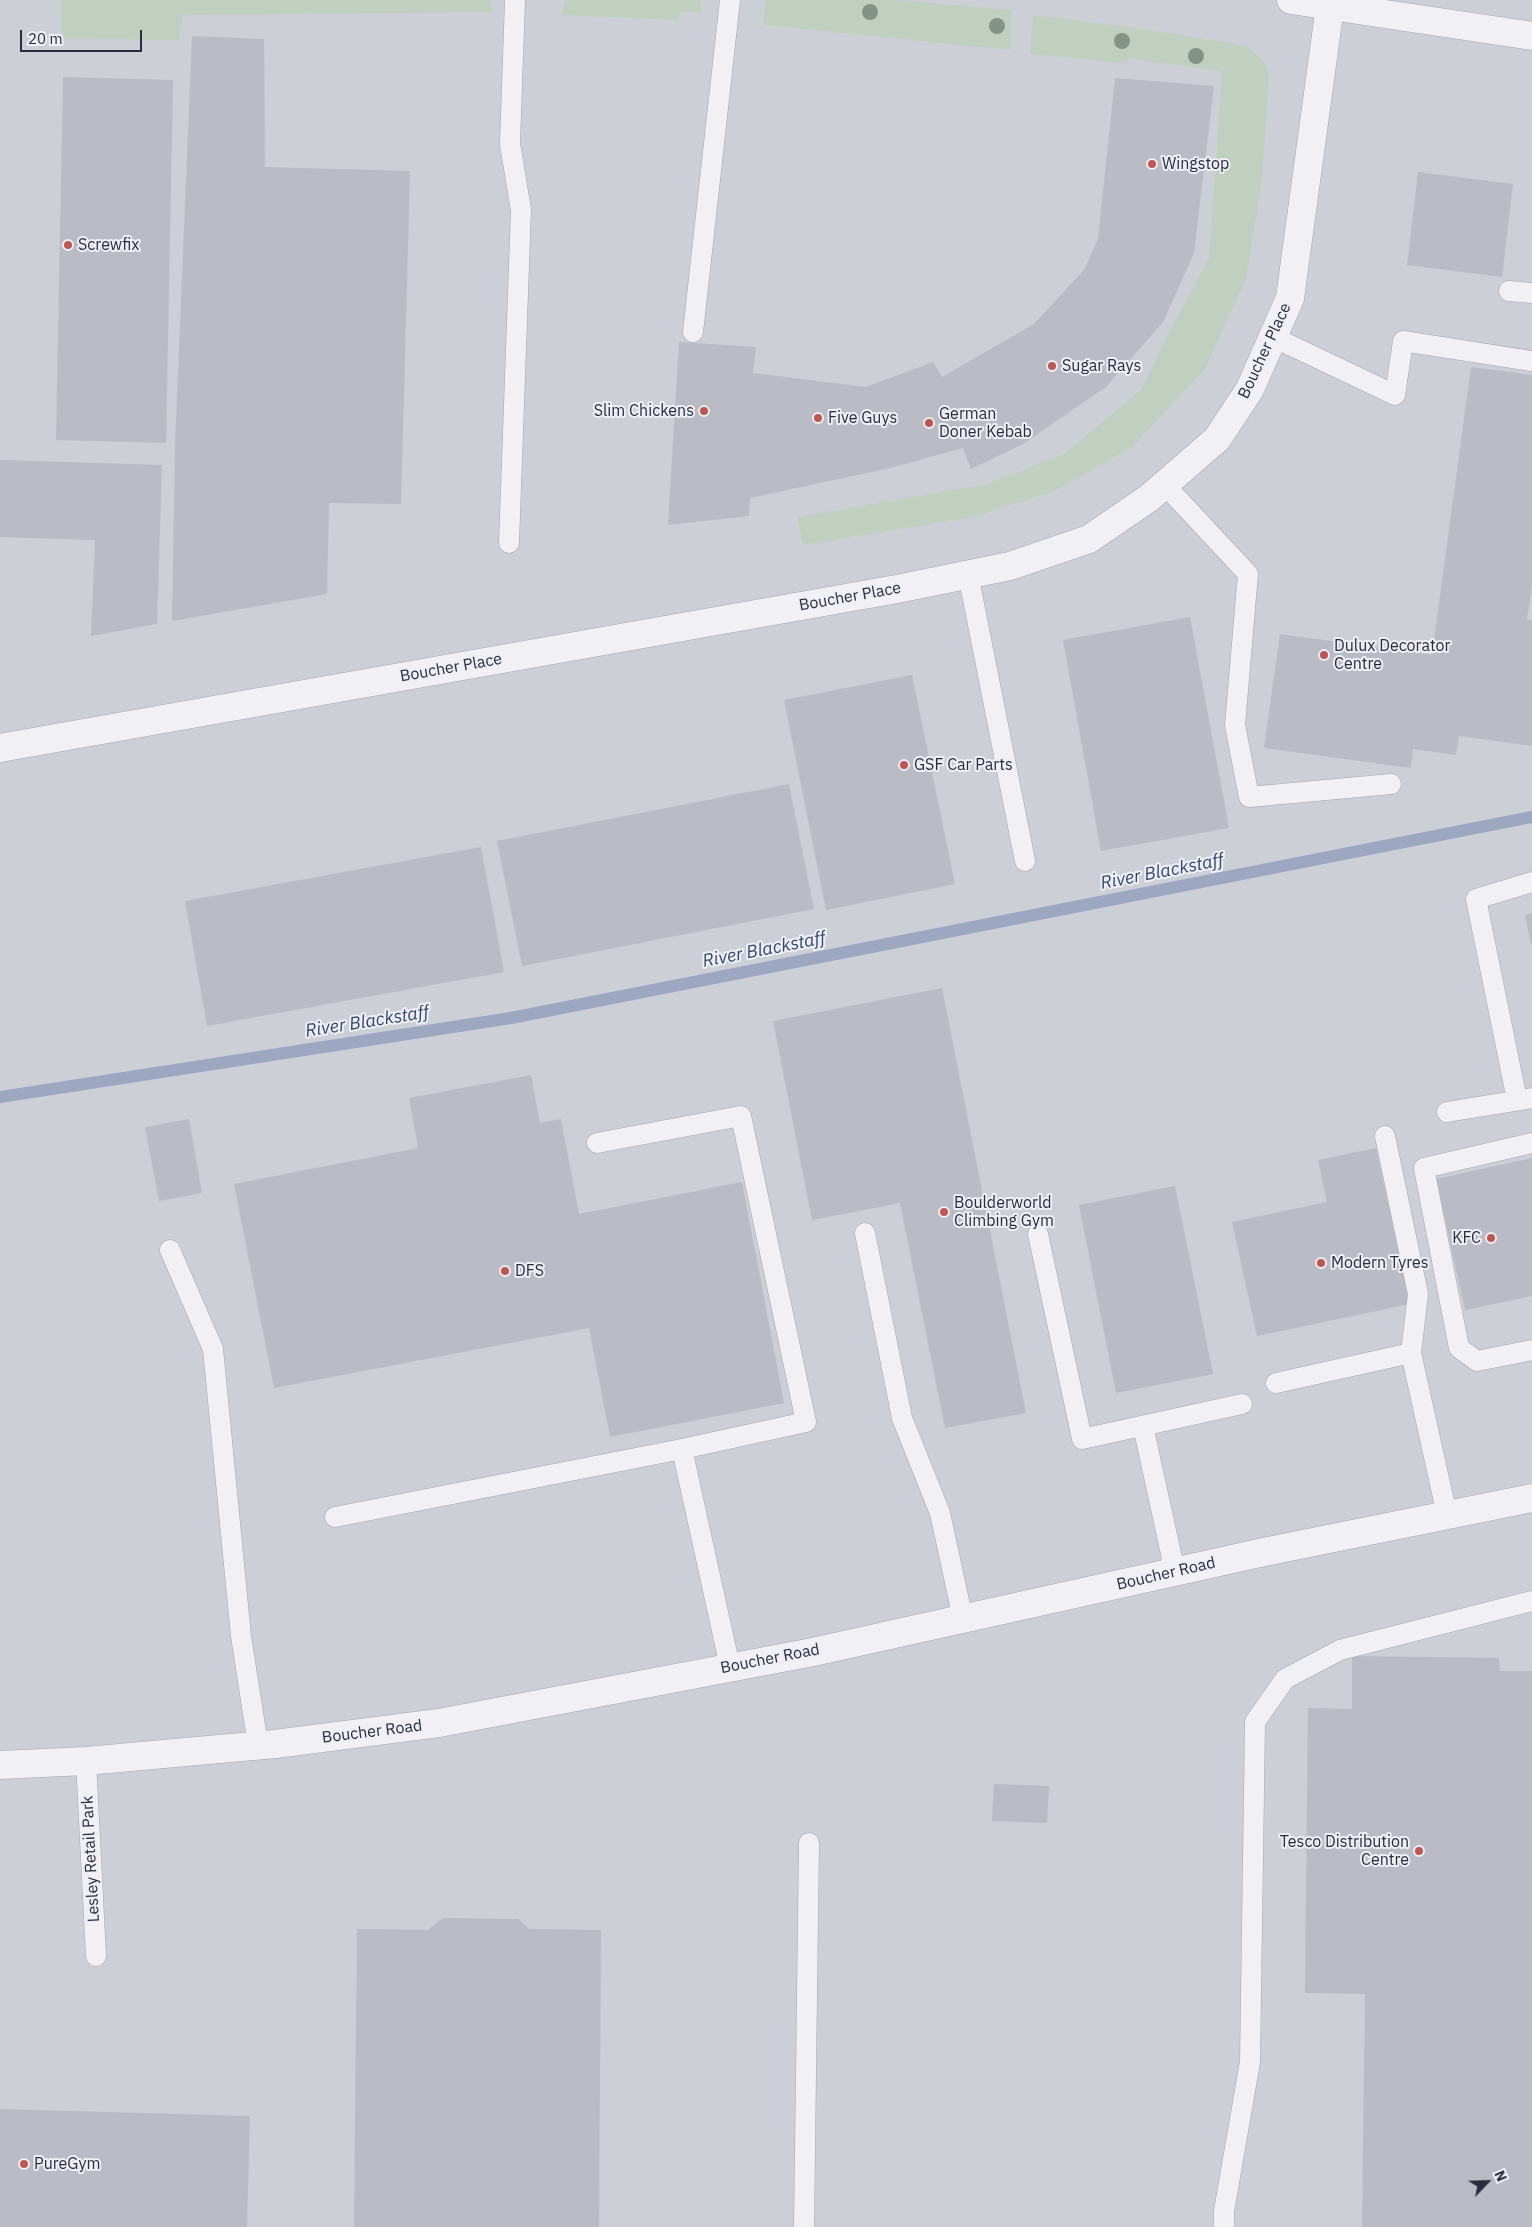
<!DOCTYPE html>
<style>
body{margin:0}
#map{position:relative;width:1532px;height:2227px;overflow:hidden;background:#dfe0e6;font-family:"IBM Plex Sans",sans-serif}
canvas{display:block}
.north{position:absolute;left:1462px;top:2157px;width:50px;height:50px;-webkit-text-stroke:4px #eeeff4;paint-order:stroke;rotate:66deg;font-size:14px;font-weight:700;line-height:20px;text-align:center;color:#292c3b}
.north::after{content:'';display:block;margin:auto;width:18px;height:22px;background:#292c3b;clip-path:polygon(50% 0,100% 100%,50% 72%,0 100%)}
.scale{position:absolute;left:20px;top:30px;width:122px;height:22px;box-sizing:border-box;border:2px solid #292c3b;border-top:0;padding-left:6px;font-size:15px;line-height:18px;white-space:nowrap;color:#292c3b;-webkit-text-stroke:4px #eeeff4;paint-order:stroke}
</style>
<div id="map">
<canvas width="1532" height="2227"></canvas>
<div class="north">N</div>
<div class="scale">20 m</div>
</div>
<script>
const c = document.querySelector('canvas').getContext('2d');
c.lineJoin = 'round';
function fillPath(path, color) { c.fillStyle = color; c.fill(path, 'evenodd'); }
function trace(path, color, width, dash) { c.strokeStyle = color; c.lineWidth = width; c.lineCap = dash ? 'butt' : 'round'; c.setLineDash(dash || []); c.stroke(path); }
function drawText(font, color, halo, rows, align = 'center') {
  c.font = font + ' "IBM Plex Sans",sans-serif'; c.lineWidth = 4; c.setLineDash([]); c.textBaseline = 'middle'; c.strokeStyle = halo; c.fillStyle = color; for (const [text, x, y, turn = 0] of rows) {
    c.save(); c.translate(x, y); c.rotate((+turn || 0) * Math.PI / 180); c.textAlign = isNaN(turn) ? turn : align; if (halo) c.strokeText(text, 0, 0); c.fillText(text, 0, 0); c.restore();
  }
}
fillPath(new Path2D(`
 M0 0H1532V2227H0Z`), '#cdcfd7');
fillPath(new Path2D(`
 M61 0H490L493 12 183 15 179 40 62 39Z
 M565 0H700L701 12H681L677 20 561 15Z
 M766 0H897L1011 10V50L763 25Z
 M1033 15 1144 29 1247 46 1264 62 1269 74 1262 179 1246 279 1205 369 1132 447 1055 491 973 517 803 545 797 517 987 484 1064 454 1141 390 1172 327 1209 258 1222 71 1130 59 1123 63 1030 54Z`), '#c1cfc1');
trace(new Path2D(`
 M0 1097 511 1018 1532 817`), '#9da7c2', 12);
fillPath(new Path2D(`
 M192 36 264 39 265 167 410 171 401 504 329 503 327 594 172 621 175 445Z
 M63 77 173 80 166 443 56 440Z
 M1115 78 1214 86 1194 253 1163 322 1106 387 1023 444 971 469 963 448 890 468 750 498 749 516 668 525 679 342 756 347 753 373 866 387 933 362 942 377 1034 324 1084 270 1098 239Z
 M1418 172 1513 184 1502 277 1407 265Z
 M1471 367 1532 375V586L1527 619 1532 620V746L1459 736 1456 755 1413 749 1411 768 1264 748 1280 634 1432 655Z
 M0 460 162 465 157 624 91 636 95 540 0 537Z
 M1190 617 1229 828 1101 851 1063 640Z
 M912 675 955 884 826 910 784 700Z
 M789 784 814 909 522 966 497 841Z
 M481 847 504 972 207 1026 185 901Z
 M1532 913V944H1531L1525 915Z
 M942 988 1026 1413 945 1428 900 1203 812 1220 773 1021Z
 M531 1075 540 1123 561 1119 579 1214 742 1182 784 1403 610 1437 589 1328 274 1388 234 1184 418 1148 409 1098Z
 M189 1119 202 1193 159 1201 145 1127Z
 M1376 1148 1410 1304 1257 1336 1232 1222 1327 1202 1318 1160Z
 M1532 1158V1296L1465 1310 1436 1179Z
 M1175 1186 1213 1374 1116 1393 1079 1205Z
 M1352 1656 1499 1658 1500 1671H1532V2227H1362L1365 1994 1305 1993 1308 1708 1352 1709Z
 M994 1784 1049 1786 1047 1823 992 1821Z
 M443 1918 518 1919 529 1929 601 1930 599 2227H354L357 1929 428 1930Z
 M0 2109 250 2116 247 2227H0Z`), '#b9bbc5');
const service = new Path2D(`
 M1509 291 1532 293
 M693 332 730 0
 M1273 337 1395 395 1403 341 1532 361
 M1164 484 1248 574 1235 725 1249 797 1391 784
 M509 543 521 210 510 144 515 0
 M968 574 1025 861
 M1517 1100 1476 899 1532 882
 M1447 1112 1532 1098
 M1385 1136 1418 1294 1411 1353
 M597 1143 741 1116 806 1422 682 1449
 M1532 1143 1424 1168 1459 1348 1477 1361 1532 1350
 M865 1233 902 1418 940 1513 963 1619
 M1038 1234 1082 1439 1242 1404
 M170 1250 213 1349 241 1636 258 1745
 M1276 1383 1411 1353 1447 1515
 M1143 1426 1175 1572
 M335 1517 682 1449 730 1667
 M86 1761 96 1956
 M804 2227 809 1843
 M1224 2227V2211L1250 2062 1255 1722 1285 1679 1340 1650 1532 1601`);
const minor = new Path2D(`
 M1291 0 1532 36
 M0 748 897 589 1010 566 1089 539 1149 498 1217 439 1250 389 1290 298 1330 6`);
const tertiary = new Path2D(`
 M0 1765 86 1761 275 1744 439 1723 813 1652 1264 1552 1532 1498`);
trace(service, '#a5a6af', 21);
trace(minor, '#a5a6af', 29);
trace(tertiary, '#a5a6af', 29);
trace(service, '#f1f1f5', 20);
trace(minor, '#f1f1f5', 28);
trace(tertiary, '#f1f1f5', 28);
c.fillStyle = '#839487';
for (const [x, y] of [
 [870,12],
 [997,26],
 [1122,41],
 [1196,56]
]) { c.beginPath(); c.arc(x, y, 8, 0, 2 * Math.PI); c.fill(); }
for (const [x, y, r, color] of [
 [1152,164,5,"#be5750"],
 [68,245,5,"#be5750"],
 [1052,366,5,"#be5750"],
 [704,411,5,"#be5750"],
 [818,418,5,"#be5750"],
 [929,423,5,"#be5750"],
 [1324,655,5,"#be5750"],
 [904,765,5,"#be5750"],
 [944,1212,5,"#be5750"],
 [1491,1238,5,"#be5750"],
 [1321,1263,5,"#be5750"],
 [505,1271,5,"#be5750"],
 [1419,1851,5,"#be5750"],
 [24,2164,5,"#be5750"]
]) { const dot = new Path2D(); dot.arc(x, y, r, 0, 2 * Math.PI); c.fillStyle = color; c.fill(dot); trace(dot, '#eeeff4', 2); }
drawText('16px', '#292c3b', '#eeeff4', [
 ["Wingstop",1162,164],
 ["Screwfix",78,245],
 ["Sugar Rays",1062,366],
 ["Slim Chickens",694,411,"right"],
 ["German",939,414],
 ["Doner Kebab",939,432],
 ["Five Guys",828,418],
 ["Dulux Decorator",1334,646],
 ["Centre",1334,664],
 ["GSF Car Parts",914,765],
 ["Boulderworld",954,1203],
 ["Climbing Gym",954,1221],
 ["KFC",1481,1238,"right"],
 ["Modern Tyres",1331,1263],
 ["DFS",515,1271],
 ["Tesco Distribution",1409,1842,"right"],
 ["Centre",1409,1860,"right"],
 ["PureGym",34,2164]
], 'left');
drawText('16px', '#292c3b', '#eeeff4', [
 ["Boucher Place",1265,351,-65],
 ["Boucher Place",850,597,-10],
 ["Boucher Place",451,668,-10],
 ["Boucher Road",1166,1574,-13],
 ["Boucher Road",770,1659,-11],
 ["Boucher Road",372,1732,-7],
 ["Lesley Retail Park",91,1859,-93]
]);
drawText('italic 18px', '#38446b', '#eeeff4', [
 ["River Blackstaff",1162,872,-11],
 ["River Blackstaff",764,950,-11],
 ["River Blackstaff",367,1022,-9]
]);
</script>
